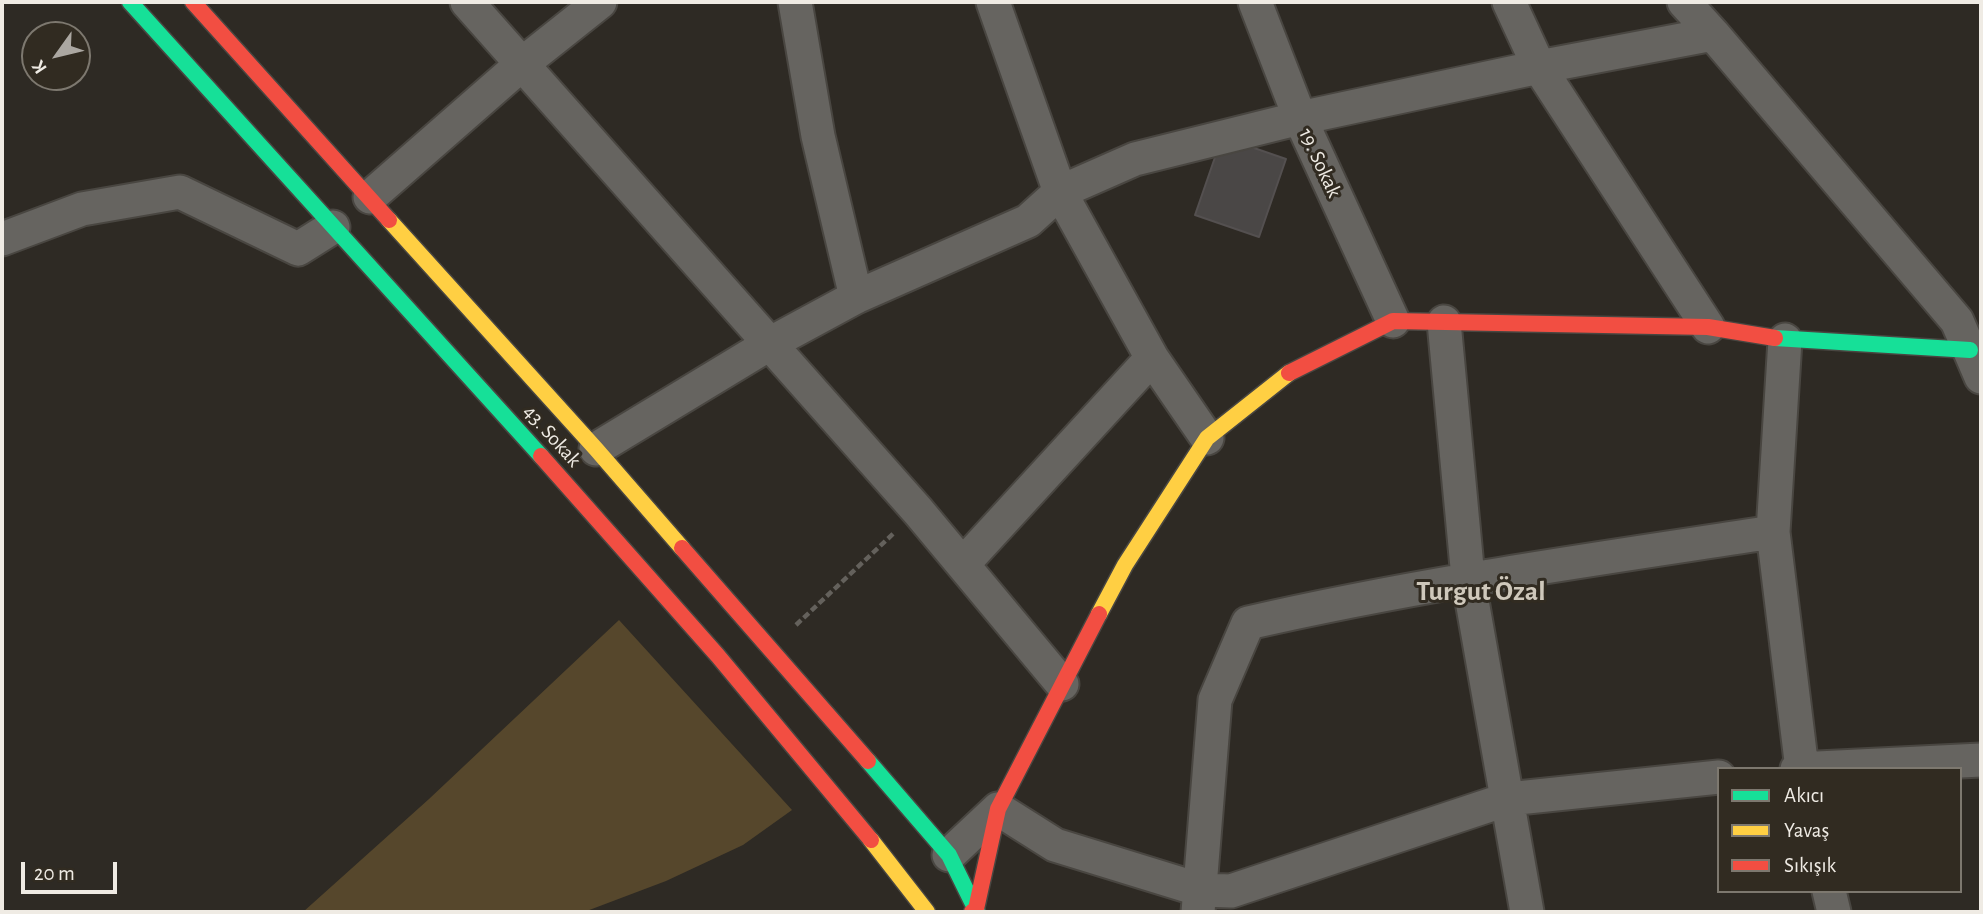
<!DOCTYPE html>
<meta charset="utf-8">
<style>
body{margin:0}
#map{position:relative;width:1983px;height:914px;overflow:hidden;background:#2e2a24;font-family:"Alegreya Sans",sans-serif}
canvas{display:block}
.frame{position:absolute;inset:0;border:4px solid #efebe4;pointer-events:none}
.legend{position:absolute;left:1717px;top:767px;width:245px;height:126px;box-sizing:border-box;background:#312b21;border:2px solid #7d786f;margin:0;padding:9px 12px;list-style:none;font-size:21px;color:#efebe4}
.legend li{display:flex;align-items:center;gap:14px;height:35px}
.legend b{width:35px;border:2px solid #7d786f}
.north{position:absolute;left:21px;top:21px;width:70px;height:70px;box-sizing:border-box;background:#312b21;border:2px solid #7d786f;border-radius:50%;rotate:236deg;font-size:19px;font-weight:700;line-height:28px;text-align:center;color:#efebe4}
.north::after{content:'';display:block;margin:auto;width:24px;height:32px;background:#aba7a1;clip-path:polygon(50% 0,100% 100%,50% 72%,0 100%)}
.scale{position:absolute;left:21px;top:862px;width:96px;height:32px;box-sizing:border-box;border:4px solid #efebe4;border-top:0;padding-left:9px;font-size:21px;line-height:24px;white-space:nowrap;color:#efebe4;-webkit-text-stroke:5px #312b21;paint-order:stroke}
</style>
<div id="map">
<canvas width="1983" height="914"></canvas>
<div class="frame"></div>
<ul class="legend">
<li><b style="height:9px;background:#16e098"></b>Akıcı</li>
<li><b style="height:9px;background:#ffcf43"></b>Yavaş</li>
<li><b style="height:9px;background:#f24e42"></b>Sıkışık</li>
</ul>
<div class="north">K</div>
<div class="scale">20 m</div>
</div>
<script>
const c = document.querySelector('canvas').getContext('2d');
c.lineJoin = 'round';
function fillPath(path, color) { c.fillStyle = color; c.fill(path, 'evenodd'); }
function trace(path, color, width, dash) { c.strokeStyle = color; c.lineWidth = width; c.lineCap = dash ? 'butt' : 'round'; c.setLineDash(dash || []); c.stroke(path); }
function drawText(font, color, halo, rows, align = 'center') {
  c.font = font + ' "Alegreya Sans",sans-serif'; c.lineWidth = 6; c.setLineDash([]); c.textBaseline = 'middle'; c.strokeStyle = halo; c.fillStyle = color; for (const [text, x, y, turn = 0] of rows) {
    c.save(); c.translate(x, y); c.rotate((+turn || 0) * Math.PI / 180); c.textAlign = isNaN(turn) ? turn : align; if (halo) c.strokeText(text, 0, 0); c.fillText(text, 0, 0); c.restore();
  }
}
fillPath(new Path2D(`
 M619 620 792 810 743 845 666 881 584 912H303L429 799Z`), '#56472c');
const building = new Path2D(`
 M1222 137 1286 159 1259 237 1195 215Z`);
fillPath(building, '#4a4746');
trace(building, '#545050', 2);
const street = new Path2D(`
 M467 2 918 511 1062 684
 M795 2 818 136 856 297
 M993 2 1060 192 1152 358 1207 438
 M1255 2 1300 118 1393 321
 M1509 2 1539 67 1708 327
 M1684 2 1713 34 1957 321 1981 377
 M370 197 522 64 600 2
 M2 239 82 209 180 192 298 249 333 227
 M1444 322 1468 578 1527 912
 M1785 340 1773 532 1802 769
 M596 449 771 343 856 297 1028 221 1060 192 1135 159 1300 118 1539 67 1713 34
 M963 564 1152 358
 M1797 769 1981 760
 M949 855 998 809 1055 845 1201 890 1231 891 1508 799 1719 777
 M1829 891 1834 912
 M1198 912 1215 700 1248 623C1422 583 1597 559 1773 532`);
const fast = new Path2D(`
 M130 2 541 456
 M1775 338 1970 350
 M868 761 949 855 977 912`);
const slow = new Path2D(`
 M389 220 596 449 682 548
 M1099 614 1125 565 1207 438 1289 373
 M871 840 927 912`);
const jam = new Path2D(`
 M193 2 389 220
 M1289 373 1393 321 1708 327 1775 338
 M541 456 718 656 871 840
 M682 548 868 761
 M972 912 976 909 998 809 1099 614`);
trace(street, '#494641', 37);
trace(fast, '#494641', 19);
trace(slow, '#494641', 19);
trace(jam, '#494641', 19);
trace(new Path2D(`
 M796 625 894 533`), '#64615c', 4.5, [7, 3.5]);
trace(street, '#666460', 33);
trace(fast, '#16e098', 16);
trace(slow, '#ffcf43', 16);
trace(jam, '#f24e42', 16);
drawText('21px', '#efebe4', '#312b21', [
 ["19. Sokak",1320,163,65],
 ["43. Sokak",552,436,48]
]);
drawText('bold 28px', '#cfc8bb', '#312b21', [
 ["Turgut Özal",1481,592]
]);
</script>
